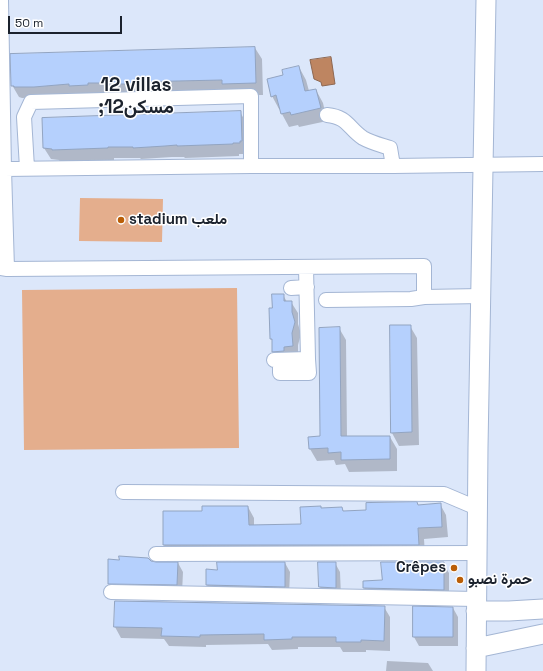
<!DOCTYPE html>
<meta charset="utf-8">
<style>
body{margin:0}
#map{position:relative;width:543px;height:671px;overflow:hidden;background:#dce7fa;font-family:"Space Grotesk",sans-serif}
canvas{display:block}
.scale{position:absolute;left:8px;top:16px;width:114px;height:18px;box-sizing:border-box;border:2px solid #1b222d;border-top:0;padding-left:5px;font-size:12px;line-height:14px;white-space:nowrap;color:#1b222d;-webkit-text-stroke:3px #fff;paint-order:stroke}
</style>
<div id="map">
<canvas width="543" height="671"></canvas>
<div class="scale">50 m</div>
</div>
<script>
const c = document.querySelector('canvas').getContext('2d');
c.lineJoin = 'round';
function fillPath(path, color) { c.fillStyle = color; c.fill(path, 'evenodd'); }
function trace(path, color, width, dash) { c.strokeStyle = color; c.lineWidth = width; c.lineCap = dash ? 'butt' : 'round'; c.setLineDash(dash || []); c.stroke(path); }
function drawText(font, color, halo, rows, align = 'center') {
  c.font = font + ' "Space Grotesk",Vazirmatn,sans-serif'; c.lineWidth = 3; c.setLineDash([]); c.textBaseline = 'middle'; c.strokeStyle = halo; c.fillStyle = color; for (const [text, x, y, turn = 0] of rows) {
    c.save(); c.translate(x, y); c.rotate((+turn || 0) * Math.PI / 180); c.textAlign = isNaN(turn) ? turn : align; if (halo) c.strokeText(text, 0, 0); c.fillText(text, 0, 0); c.restore();
  }
}
fillPath(new Path2D(`
 M80 198 163 199 162 242 79 241Z
 M237 288 239 448 24 450 22 290Z`), '#e4ae8d');
const water = new Path2D(`
 M331 57 335 84 322 86 321 82 314 79 310 60Z`);
fillPath(water, '#be8561');
trace(water, '#8d6751', 1);
fillPath(new Path2D(`
 M255 48 262 59 263 95 76 96 22 98 19 97 12 85Z
 M299 67 306 80 309 91 316 90 323 103 327 121 299 127 298 125 289 127 282 114 281 109H279L272 96 285 76Z
 M240 112 247 124 246 154H239V156L185 158 184 157H172L141 159 140 158H114V160L60 162 59 160 51 159 44 148Z
 M283 295 287 302H291L298 313V324L301 334 298 345V357L280 363 273 352V342L271 339 273 309Z
 M391 326H410L417 338 419 445 399 446 392 433Z
 M339 328 346 340 347 437H390L397 449V471L349 472 345 464 336 465 334 460 317 461 310 449 321 437Z
 M440 504 446 515 448 537 424 539 425 555 170 556 164 545V512H203L248 507 254 518V526L302 525 321 507 322 509 342 508 344 512 367 511Z
 M109 560 178 563 183 572 182 593H114L109 584Z
 M285 563 290 572 289 595 212 594 207 585V570L218 571Z
 M319 563H335L340 572 341 596H325L320 587Z
 M443 563 449 573V600L370 598 364 588V582L383 581Z
 M116 602 384 607 390 617V651L366 650V652H343L340 647H298V649L272 650 268 644 206 645V647L169 646 164 639 121 638 115 627Z
 M414 607 453 608 458 617V646H419L414 637Z
 M387 661 428 663 433 671H386Z`), '#0003');
const building = new Path2D(`
 M255 47 256 83 222 84V80L132 82V84H113V83H88V85L69 86V84L34 87H14V86H11L10 54Z
 M299 66 305 91 316 89 321 108 291 115 290 112 281 114 276 95 271 97 267 79 283 75 282 70Z
 M241 111 242 141H240V143H233V144L177 146V145L165 146 133 148V147H108V148L52 150V149L43 148 42 118Z
 M272 294H284V301H292V312L295 322 292 333 293 346 284 347V351L272 352V339H270L269 308H272Z
 M390 325H411L412 432 391 433Z
 M340 327 341 436H390V459L341 460V452L328 453V448L309 449 308 437 320 436 319 328Z
 M417 502 418 505 441 503 442 527 418 528 419 545H163V511H202V506H248L249 525 301 524 300 507 321 506V508L342 507 343 511 366 510V503Z
 M119 556 148 558 151 561 156 562H178L177 585 108 584V559L119 560Z
 M217 562H285V587L206 585V569L217 570Z
 M318 562H336V588L319 587Z
 M381 562H444V590L363 588V581L382 580Z
 M115 601 385 606 384 641 361 640V642H336V637H292V639L264 640V634L200 635V637L161 636 162 628 114 627Z
 M413 606 453 607V637H413Z`);
fillPath(building, '#b5d0fd');
trace(building, '#92a4c1', 1);
const street = new Path2D(`
 M1 0 4 169
 M327 115C348 117 348 128 363 138 372 143 381 145 390 148L393 166
 M27 168 24 117 31 102 251 96V166
 M0 268 7 269 4 169 251 166H393L543 164
 M7 269 424 266V297L481 296
 M291 288 307 287
 M326 300 411 299 424 297
 M274 360 308 359 306 267
 M280 360V373H309L308 359
 M123 492 444 494 477 508
 M156 554 477 553
 M111 592 476 599`);
const secondary = new Path2D(`
 M476 611H509L543 609
 M476 648 543 634
 M476 671 478 447 486 0`);
trace(street, '#a4b6d4', 16);
trace(secondary, '#a4b6d4', 21);
trace(street, '#fff', 14);
trace(secondary, '#fff', 19);
for (const [x, y, r, color] of [
 [121,220,4,"#ba5e07"],
 [454,568,4,"#ba5e07"],
 [460,580,4,"#ba5e07"]
]) { const dot = new Path2D(); dot.arc(x, y, r, 0, 2 * Math.PI); c.fillStyle = color; c.fill(dot); trace(dot, '#fff', 1.5); }
drawText('bold 15px', '#1b222d', '#fff', [
 ["stadium ملعب",129,220],
 ["Crêpes",446,568,"right"],
 ["حمرة نصبو",468,580]
], 'left');
drawText('bold 19px', '#1b222d', '#fff', [
 ["12 villas",136,86],
 [";12مسكن",136,108]
]);
</script>
